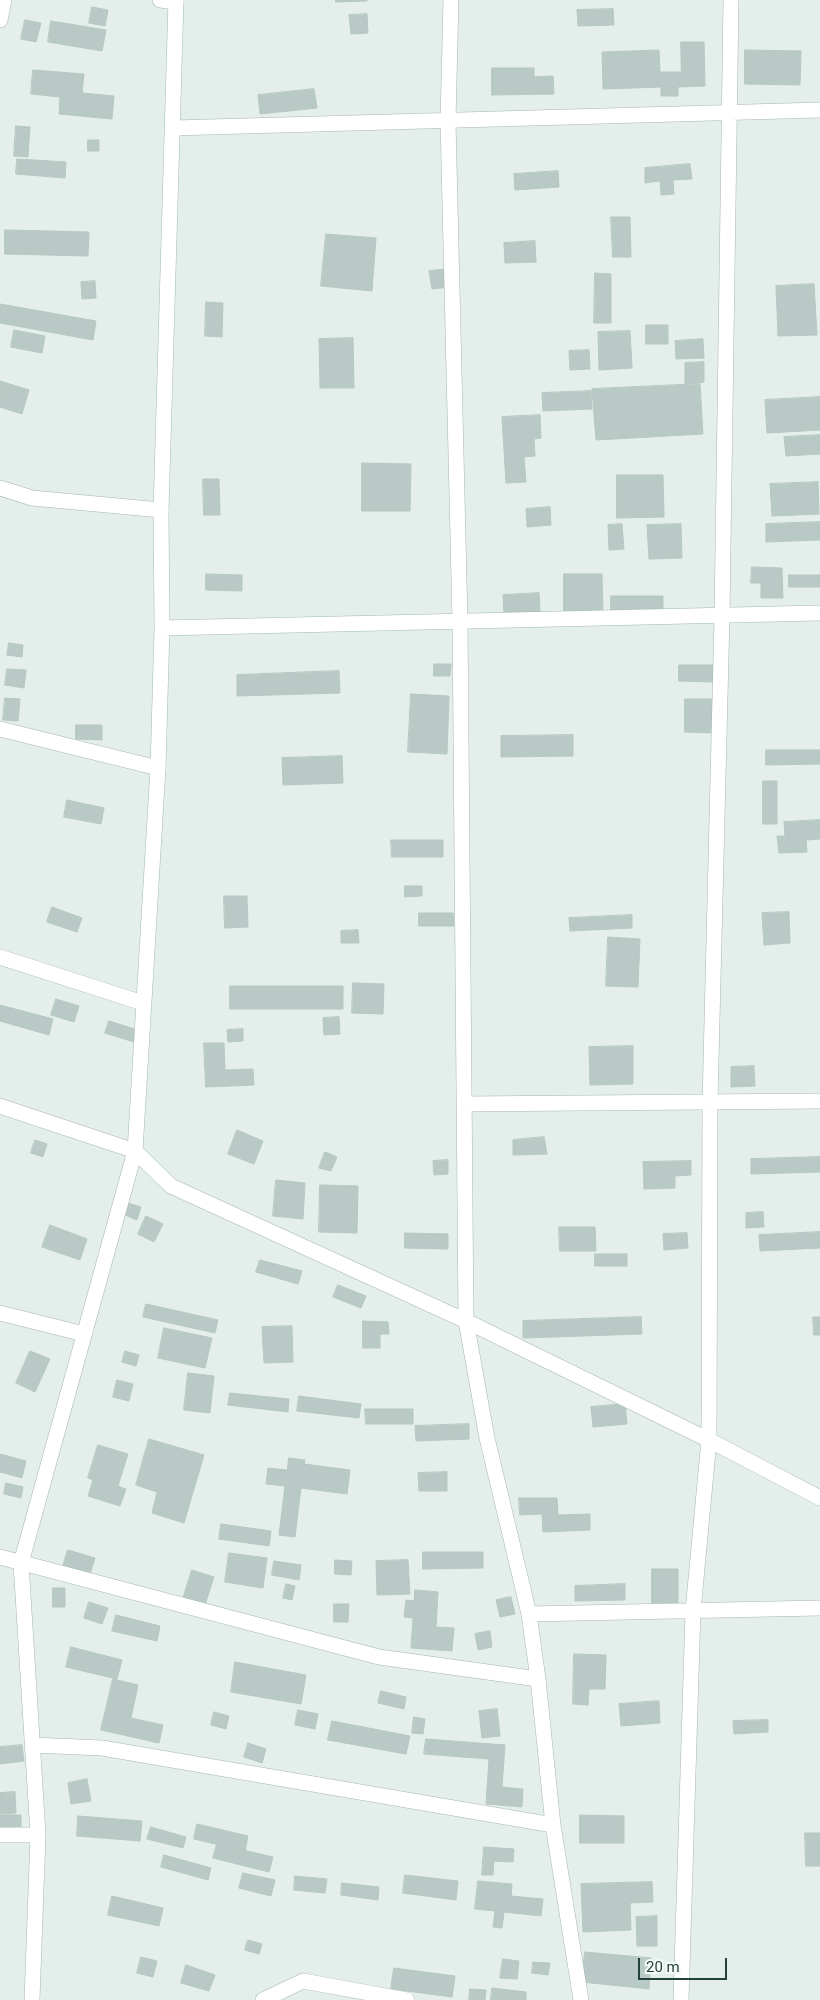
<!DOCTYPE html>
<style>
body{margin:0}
#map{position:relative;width:820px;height:2000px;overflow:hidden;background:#e4eeeb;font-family:Roboto,sans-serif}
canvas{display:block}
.scale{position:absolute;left:638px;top:1958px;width:89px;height:22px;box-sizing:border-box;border:2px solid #22413d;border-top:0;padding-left:6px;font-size:15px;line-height:18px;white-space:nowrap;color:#22413d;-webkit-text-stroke:4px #f5faf8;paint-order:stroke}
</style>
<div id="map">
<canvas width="820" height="2000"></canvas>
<div class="scale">20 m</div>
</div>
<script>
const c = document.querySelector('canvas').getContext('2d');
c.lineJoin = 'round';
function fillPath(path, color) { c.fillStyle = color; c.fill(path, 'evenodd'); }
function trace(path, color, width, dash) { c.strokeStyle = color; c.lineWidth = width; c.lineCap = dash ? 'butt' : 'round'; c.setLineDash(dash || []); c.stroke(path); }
const building = new Path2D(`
 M336 0H367V1L336 2Z
 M92 7 108 10 105 26 89 23Z
 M613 9 614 25 578 26 577 10Z
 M367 14 368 33 351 34 349 15Z
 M25 20 41 23 36 42 21 39Z
 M51 21 106 30 102 51 48 42Z
 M681 42H704L705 86 678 87V96H661V87L603 89 602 52 659 50 660 72H681Z
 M745 50 801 51 800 85 745 84Z
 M492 68H534V77L553 76 554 94 492 95Z
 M33 70 84 74 82 93 114 96 112 119 59 114 60 97 31 94Z
 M314 89 317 108 260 114 258 95Z
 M16 126 30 127 28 157 14 156Z
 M88 140H99V151H88Z
 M17 159 66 162 65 178 16 174Z
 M690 164 692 179 673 180 674 194 661 195 660 181 645 183V168Z
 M558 171 559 187 515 190 514 174Z
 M611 217H630L631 257H613Z
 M5 230 89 232 88 256 5 254Z
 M326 234 376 238 372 291 321 286Z
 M535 241 536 262 505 263 504 243Z
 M448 269 450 287 432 289 429 271Z
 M595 273 611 274V323H594Z
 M95 281 96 298 82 299 81 282Z
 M814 284 817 335 778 336 776 286Z
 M206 302 223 303 222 337 205 336Z
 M0 304 96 321 93 340 0 323Z
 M646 325H668V344H646Z
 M14 330 45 336 42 353 11 347Z
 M630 331 632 368 599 370 598 332Z
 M353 338 354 388H320L319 339Z
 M703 339 704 358 676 359 675 341Z
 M589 350 590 369 570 370 569 351Z
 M704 362V382L685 384V363Z
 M0 381 29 390 22 414 0 407Z
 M700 384 703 434 596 440 592 389Z
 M591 391 592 409 543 411 542 393Z
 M820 397V430L767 433 765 400Z
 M540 415 541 438 534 439 535 456 524 457 526 482 506 483 502 417Z
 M820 435V454L786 456 784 437Z
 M362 463 411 464 410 511H362Z
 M617 475H663L664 517 617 518Z
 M203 479H219L220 515H204Z
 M818 482 819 514 772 516 770 484Z
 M550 507 551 525 527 527 526 509Z
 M820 522V540L766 542V524Z
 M622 524 624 549 609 550 608 525Z
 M681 524 682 558 649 559 647 525Z
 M752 567 782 568 783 598H761V583H751Z
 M206 574 242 575V591L206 590Z
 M564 574H602L603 613H564Z
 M789 575H820V587H789Z
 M539 593 540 612 504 614 503 595Z
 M611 596H663V615H611Z
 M9 643 23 645 22 657 7 655Z
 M434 664H451L450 676H434Z
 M679 665H713V682L679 681Z
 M7 669 26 670 24 688 5 685Z
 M339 671 340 693 237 696V675Z
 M411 694 449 696 447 754 408 752Z
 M5 698 20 699 18 721 3 720Z
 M685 699H716V733L685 732Z
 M76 725H102V740L76 739Z
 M573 735V756L501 757V736Z
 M766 750H820V764L766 765Z
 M342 756 343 783 283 785 282 758Z
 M763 781H777V824H763Z
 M67 800 104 808 101 824 64 817Z
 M820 820V839L806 840 807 852 779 853 777 836H785L784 822Z
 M391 840H443V857H392Z
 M405 886H422V896L405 897Z
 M224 896H247L248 927 225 928Z
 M52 907 82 918 77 932 47 922Z
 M789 912 790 943 764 945 762 913Z
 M419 913H453L454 926H419Z
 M632 915V928L570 931 569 918Z
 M358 930 359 943H341V931Z
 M608 937 640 939 638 987 606 986Z
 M353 983 384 984 383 1014 352 1013Z
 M230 986H343V1009H230Z
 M56 999 79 1006 74 1022 51 1015Z
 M0 1005 53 1019 49 1035 0 1021Z
 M339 1017 340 1034 324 1035 323 1018Z
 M109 1021 138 1030 134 1042 105 1033Z
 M243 1029V1041L228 1042 227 1030Z
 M204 1043H224L225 1070 253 1069 254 1085 206 1087Z
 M633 1046V1084L590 1085 589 1047Z
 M754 1066 755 1086 731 1087V1067Z
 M237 1130 263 1141 254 1164 228 1154Z
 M544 1137 547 1154 513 1155V1140Z
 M35 1140 47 1144 43 1157 31 1153Z
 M325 1152 337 1157 331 1171 319 1168Z
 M820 1157V1172L751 1174V1159Z
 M448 1160V1174L434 1175 433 1161Z
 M691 1161V1175L675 1176V1188L644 1189 643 1162Z
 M276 1180 305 1183 303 1219 273 1216Z
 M320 1185 358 1186 357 1233 319 1232Z
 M128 1203 141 1207 137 1220 125 1215Z
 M763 1212 764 1227 746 1228V1213Z
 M146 1216 163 1224 154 1242 138 1234Z
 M50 1225 87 1239 80 1260 42 1247Z
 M559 1227H595L596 1251H560Z
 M820 1232V1248L760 1251 759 1235Z
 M405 1233 448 1234V1249L405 1248Z
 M687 1233 688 1248 664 1250 663 1234Z
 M595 1254H627V1266H595Z
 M260 1260 302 1271 298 1284 256 1272Z
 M338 1285 366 1296 361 1308 333 1297Z
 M146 1304 218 1320 215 1333 143 1317Z
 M641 1317 642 1334 523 1338V1321Z
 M813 1317H820V1335H814Z
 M363 1321 388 1322 389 1334H380V1348H363Z
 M292 1326 293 1362 264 1363 262 1327Z
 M164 1328 212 1338 205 1368 158 1358Z
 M30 1351 50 1359 35 1392 16 1383Z
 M125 1351 139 1355 136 1366 122 1362Z
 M188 1373 214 1376 210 1413 184 1410Z
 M117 1380 133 1384 129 1401 113 1397Z
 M230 1393 289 1399 288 1412 228 1405Z
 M299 1396 361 1404 359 1418 297 1411Z
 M625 1404 627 1424 593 1427 591 1407Z
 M365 1409H413V1424H366Z
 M469 1424V1439L416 1441 415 1426Z
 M149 1439 204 1455 184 1523 152 1513 157 1492 136 1485Z
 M98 1445 128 1454 118 1486 126 1489 120 1506 88 1496 93 1480 88 1478Z
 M0 1454 26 1461 22 1478 0 1472Z
 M289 1458 305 1460 304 1464 350 1470 347 1494 301 1488 295 1537 279 1535 285 1486 266 1484 268 1468 287 1470Z
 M447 1472V1491H419L418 1473Z
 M6 1483 23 1487 21 1498 4 1494Z
 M519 1498H557L558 1515 590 1514V1530L543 1532 542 1514 520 1515Z
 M221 1524 271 1531 269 1546 219 1539Z
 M68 1550 95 1558 90 1574 63 1566Z
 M423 1552H483V1568L423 1569Z
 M229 1553 267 1558 263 1588 225 1582Z
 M335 1560 352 1561 351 1575 335 1574Z
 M408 1560 410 1594 377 1595 376 1561Z
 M274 1561 301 1565 299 1580 272 1575Z
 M652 1569H678V1603H652Z
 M192 1570 214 1577 204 1608 182 1602Z
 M286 1584 295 1586 292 1600 283 1598Z
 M625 1584V1600L575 1601V1586Z
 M53 1588H65V1607H53Z
 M415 1590 438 1592 436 1627 454 1628 452 1651 411 1648 413 1618 404 1617 406 1600 414 1601Z
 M511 1597 515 1614 500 1617 496 1600Z
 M89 1602 108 1608 102 1624 84 1618Z
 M334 1604H349L348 1622H334Z
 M116 1615 160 1626 157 1641 112 1631Z
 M490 1631 492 1647 478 1650 475 1634Z
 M71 1647 122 1660 117 1679 66 1667Z
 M574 1654 606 1655 605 1689H589L588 1705 573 1704Z
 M235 1662 306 1675 301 1704 231 1692Z
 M113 1679 138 1685 131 1718 163 1725 159 1743 101 1730Z
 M381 1691 406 1697 404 1709 378 1703Z
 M659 1701 660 1723 621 1726 619 1704Z
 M497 1709 500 1736 482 1738 479 1711Z
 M298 1710 318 1714 315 1729 295 1725Z
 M214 1712 229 1716 226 1729 211 1725Z
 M414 1717 425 1719 423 1734 412 1733Z
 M768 1720V1732L734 1734 733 1721Z
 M332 1721 410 1736 406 1754 328 1740Z
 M426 1739 505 1745 502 1787 523 1789 522 1807 486 1804 489 1759 424 1754Z
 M248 1743 266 1749 262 1763 244 1757Z
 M22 1745 24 1761 0 1764V1747Z
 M87 1779 91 1801 71 1804 68 1783Z
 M15 1792 16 1813 0 1814V1793Z
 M0 1815H21V1833H0Z
 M580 1815 624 1816V1843H580Z
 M78 1816 142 1821 140 1841 77 1836Z
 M197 1824 248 1836 245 1851 194 1839Z
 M151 1827 186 1837 183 1848 147 1839Z
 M805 1833H820V1866H806Z
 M217 1844 273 1857 269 1872 213 1858Z
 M484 1847 514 1849 513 1862 494 1861 493 1875H482Z
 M164 1855 211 1868 208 1880 161 1867Z
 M243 1873 275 1880 271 1896 239 1888Z
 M405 1875 458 1881 456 1900 403 1893Z
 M295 1876 327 1879 325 1893 294 1890Z
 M478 1881 512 1884 511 1896 543 1899 541 1916 504 1912 502 1928 493 1927 495 1911 475 1909Z
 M652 1882 653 1902 630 1903 631 1930 583 1932 581 1884Z
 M342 1883 379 1887 378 1900 341 1895Z
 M112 1896 163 1908 159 1926 108 1915Z
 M657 1916V1946H637L636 1917Z
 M248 1940 262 1944 259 1954 245 1950Z
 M585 1952 651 1958 649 1989 582 1982Z
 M141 1957 157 1961 153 1977 137 1973Z
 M503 1959 519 1961 517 1979 500 1978Z
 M533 1962 550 1963 548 1975 532 1973Z
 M186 1965 215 1975 209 1991 181 1983Z
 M394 1968 455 1976 452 1997 391 1989Z
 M492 1988 526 1992V2000H491Z
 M470 1989 486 1990 485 2000H469Z`);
fillPath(building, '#b9c9c5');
trace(building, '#b6c8c3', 1);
const street = new Path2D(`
 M160 0 176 2
 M451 0 448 121 460 621 466 1321 487 1438 529 1614 538 1679 553 1825 581 2000
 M0 20 4 0
 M173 128 820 110
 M0 488 32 498 161 510
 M0 729 158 768
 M0 957 143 1003
 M465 1104 820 1101
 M0 1106 135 1151 171 1186 466 1321 709 1440 820 1498
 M0 1313 84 1334
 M0 1557 379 1657 538 1679
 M529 1614 820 1608
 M32 1745 102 1748 553 1825
 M0 1835H38
 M32 2000 38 1835 21 1563 135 1151
 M263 2000 303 1981 407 2000
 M681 2000 693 1611 709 1440 710 1102 722 616 731 0`);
const secondary = new Path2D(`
 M162 628 820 613
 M135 1151 158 768 162 628 161 510 176 0`);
trace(street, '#a6b7b3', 16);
trace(secondary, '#a2bbb5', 16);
trace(street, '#fff', 15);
trace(secondary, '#fff', 15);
</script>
